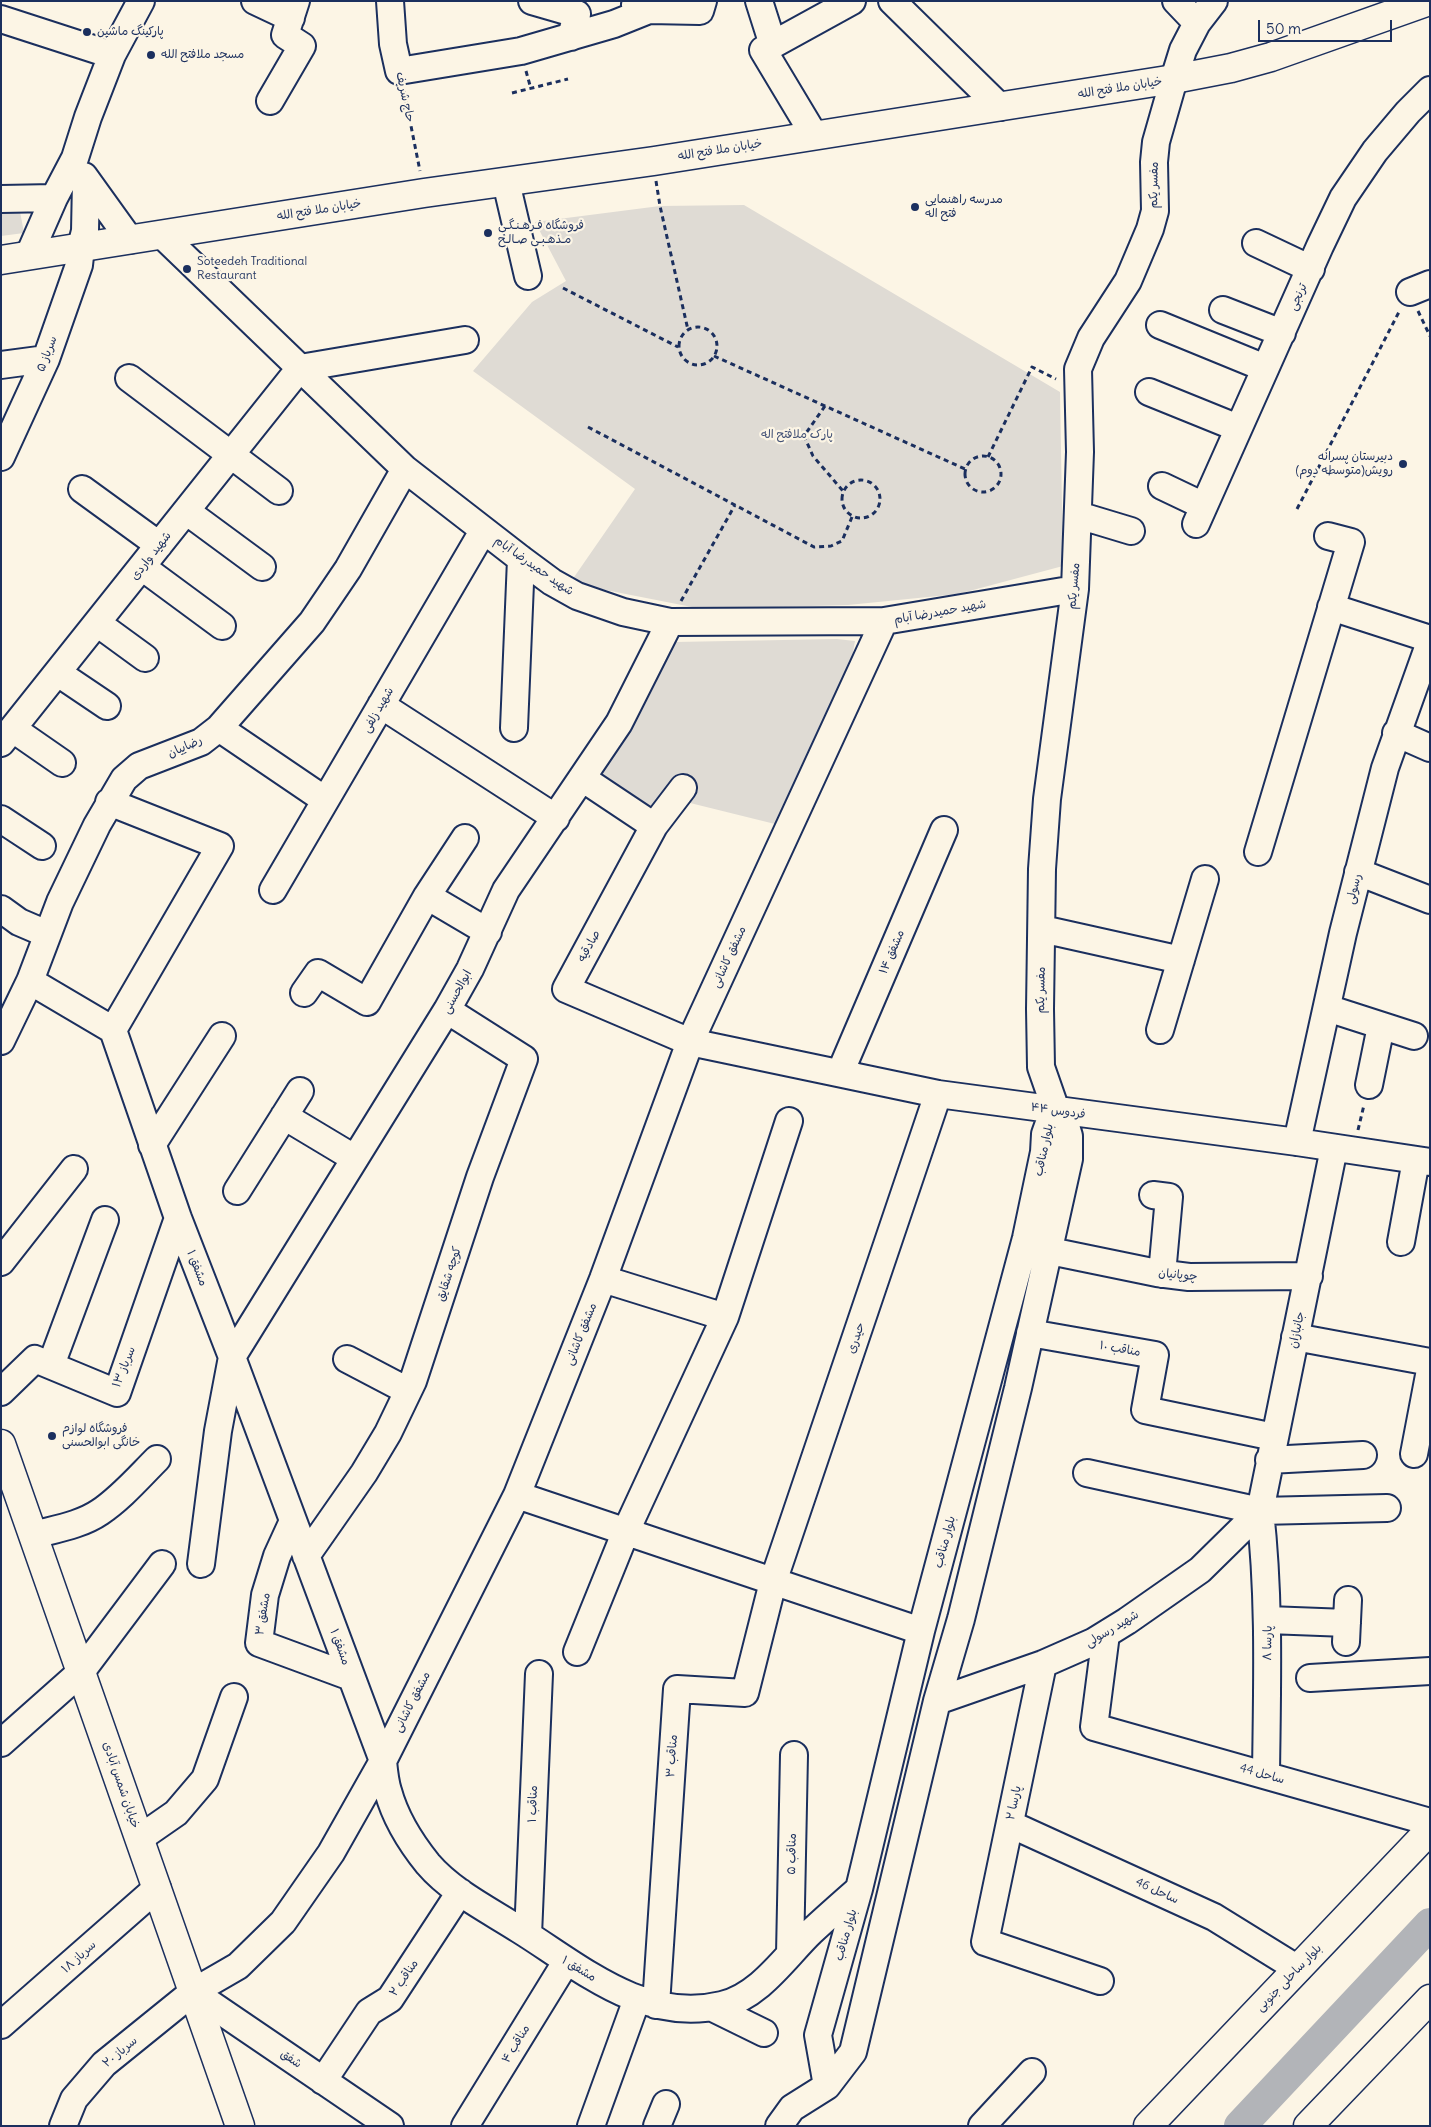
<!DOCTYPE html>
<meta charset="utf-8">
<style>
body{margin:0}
#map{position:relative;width:1431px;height:2127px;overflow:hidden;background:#fcf5e5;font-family:Delius,sans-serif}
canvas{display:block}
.frame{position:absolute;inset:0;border:2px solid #1b2f5e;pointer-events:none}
.scale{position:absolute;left:1258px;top:20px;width:134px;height:22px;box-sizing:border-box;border:2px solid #1b2f5e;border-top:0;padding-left:6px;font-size:15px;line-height:18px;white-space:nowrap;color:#1b2f5e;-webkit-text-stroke:4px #fcf5e5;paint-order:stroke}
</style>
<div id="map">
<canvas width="1431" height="2127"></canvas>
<div class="frame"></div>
<div class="scale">50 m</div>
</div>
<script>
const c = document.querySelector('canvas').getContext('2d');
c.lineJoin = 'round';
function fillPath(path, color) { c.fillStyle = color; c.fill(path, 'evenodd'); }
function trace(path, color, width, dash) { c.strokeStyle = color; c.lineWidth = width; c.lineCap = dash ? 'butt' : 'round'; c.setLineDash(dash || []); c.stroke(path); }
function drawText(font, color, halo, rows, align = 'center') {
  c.font = font + ' Delius,"Playpen Sans Arabic",sans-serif'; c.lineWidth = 4.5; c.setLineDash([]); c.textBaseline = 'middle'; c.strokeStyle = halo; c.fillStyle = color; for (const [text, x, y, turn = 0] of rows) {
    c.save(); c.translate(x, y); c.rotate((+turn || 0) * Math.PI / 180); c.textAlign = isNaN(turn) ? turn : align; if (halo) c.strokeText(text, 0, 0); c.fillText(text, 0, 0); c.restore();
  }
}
fillPath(new Path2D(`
 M744 205 1060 392 1063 566 958 594 848 605 702 609 570 583 635 489 473 371 532 302 566 281 535 222 660 206Z
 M19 206 24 233 1 236V207Z
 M837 639 855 641 852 658 775 824 678 800 655 823 586 777 663 646 675 642Z`), '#dfdbd4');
trace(new Path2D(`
 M1240 2126 1430 1924`), '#b2b4b8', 32);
const minor = new Path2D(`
 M255 1 291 18
 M390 1 393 44 399 71 521 51 614 24 649 10
 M532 1 577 14 571 37
 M759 1 773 45
 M892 1 1000 107
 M1176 1 1197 23
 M635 5 649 10 700 11 703 1
 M1 19 112 55
 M270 101 302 46 285 35 296 1
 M814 135 763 50 852 1
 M84 176 130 240
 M506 182 528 276
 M1 199 54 198
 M163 236 405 469 521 559 552 582 577 596 623 612 670 622 884 621 1075 589
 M1256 243 1311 269
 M29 255 54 198 75 158 88 117 112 55 141 1
 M1410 292 1430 284
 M1223 310 1282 333
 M1160 325 1265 368
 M1 365 46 359
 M129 378 279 491
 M1149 392 1238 428
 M1 457 46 359 79 265 81 247 85 231 86 181
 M1162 486 1204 506
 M82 489 159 545
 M186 511 262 567
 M1078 515 1131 531
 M1196 524 1320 246 1343 198 1375 151 1408 112 1430 90
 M142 567 222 626
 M1331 607 1430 639
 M97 623 145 658
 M58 673 107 706
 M381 705 556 818
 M219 728 325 800
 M514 728 521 559
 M13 729 62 763
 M1396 733 1430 748
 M1 743 300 368 465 340
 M582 778 654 826
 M683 788 654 826 566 989 690 1042 938 1094 1297 1142 1430 1162
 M109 802 220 846 113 1030
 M1 819 42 846
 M465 838 427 896 488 932
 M1258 852 1351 542 1328 536
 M1358 872 1430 900
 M273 890 483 531
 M1 909 19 922 47 934
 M1042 929 1181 960
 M30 981 113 1030 178 1218 232 1357 383 1761C384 1771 385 1782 388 1791 395 1817 411 1843 428 1864 452 1892 489 1910 520 1930 581 1968 644 2024 722 2005 760 1996 785 1957 811 1932 827 1917 843 1903 859 1889
 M304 993 318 973 367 1002 427 896
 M1327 1008 1414 1036
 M1160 1030 1205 879
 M1 1041 30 981 60 902 97 825 124 779 139 766 201 742 219 728 312 622 348 569 405 469
 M840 1073 944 830
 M1369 1085 1381 1026
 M284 1116 354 1158
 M1297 1142 1343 933 1385 768 1430 642
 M152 1145 222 1036
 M237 1191 300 1091
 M1153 1195 1169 1197 1162 1274
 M1401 1242 1416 1160
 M1050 1251 1157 1273 1189 1277 1309 1276
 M1 1262 74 1169
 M603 1279 725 1317
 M1030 1333 1155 1355 1145 1410 1274 1437
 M1295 1337 1430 1362
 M347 1359 408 1391
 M51 1365 105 1220
 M1 1392 35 1359 117 1393 178 1218
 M1414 1454 1430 1370
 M1269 1460 1363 1455
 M1087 1473 1260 1511 1387 1508
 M517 1495 921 1631
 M293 1521 277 1556 265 1595 259 1643 351 1677
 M34 1535C56 1529 81 1525 100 1512 121 1498 139 1477 157 1459
 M306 1556 364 1473 388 1433 413 1381 480 1177 524 1059 447 1010
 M201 1564 218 1431 232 1357 447 1010 470 969 506 890 619 723 670 622
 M1268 1620 1347 1623
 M1106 1634 1094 1727 1430 1822
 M1346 1642 1348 1600
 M577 1652 626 1531 725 1317 789 1121
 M1043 1664 985 1942 1100 1981
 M1310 1678 1430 1671
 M937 1701 1043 1664 1093 1642 1127 1621 1200 1570 1260 1511
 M1 1743 81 1672 162 1564
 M1266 1775C1267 1687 1270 1599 1260 1511L1334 1148
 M1010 1824 1214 1917 1298 1969
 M140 1838 176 1813 205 1779 234 1697
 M528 1935 539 1674
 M790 1954 794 1755
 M193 1992 390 2126
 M656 2005 677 1689 745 1693 773 1582 938 1094
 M711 2007 764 2033
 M1 2025 157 1888
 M323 2081 369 2012 390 1999 460 1892
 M827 2086 818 2035 859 1889 921 1631 1026 1238 1044 1152 1045 1134 1050 1120 1056 1110
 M63 2126 74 2099 104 2064 193 1992 238 1966 283 1922 331 1853 383 1761 517 1495 603 1279 690 1042 884 621
 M465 2126 566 1962
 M591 2126 637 1999
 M657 2126 666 2104
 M779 2126 792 2108 827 2086 853 2052 937 1701 961 1619 1018 1388 1069 1159V1136L1065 1123 1056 1110 1041 1067 1040 1009 1042 869 1047 799 1075 589 1080 452 1078 369 1091 338 1128 281 1150 229 1155 211 1154 162 1156 142 1174 79 1183 50 1197 23 1214 1
 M982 2126 1032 2072`);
const major = new Path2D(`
 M1 260 424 193 654 161 1174 79 1231 68 1271 57 1429 1
 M1 1444 240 2126
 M1148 2126 1430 1830
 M1308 2126 1430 1999`);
trace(minor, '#1b2f5e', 30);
trace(major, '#1b2f5e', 31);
trace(new Path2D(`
 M526 71 531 89
 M404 91 420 171
 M512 93 568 79
 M656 181 660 206 688 330
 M563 288 678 347
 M1418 311 1430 336
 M679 346a19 19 0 1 1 38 0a19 19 0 1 1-38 0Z
 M714 356 965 469
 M825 406 804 436 813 456 843 491
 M588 427 814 547 831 546 842 541 852 517
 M965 474a18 18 0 1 1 36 0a18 18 0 1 1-36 0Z
 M988 457 1032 367 1056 379
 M842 499a19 19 0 1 1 38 0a19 19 0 1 1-38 0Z
 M1297 509 1400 310
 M681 601 735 505
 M1358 1130 1364 1105`), '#1b2f5e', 3, [5, 4]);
trace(minor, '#fcf5e5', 26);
trace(major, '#fcf5e5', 28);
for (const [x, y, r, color] of [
 [87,32,5,"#1b2f5e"],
 [151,55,5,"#1b2f5e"],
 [915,207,5,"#1b2f5e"],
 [488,233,5,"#1b2f5e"],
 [187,269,5,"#1b2f5e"],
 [1403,464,5,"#1b2f5e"],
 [52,1436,5,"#1b2f5e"]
]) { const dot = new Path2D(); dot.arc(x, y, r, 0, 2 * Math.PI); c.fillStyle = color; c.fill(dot); trace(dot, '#fcf5e5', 2); }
drawText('12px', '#1b2f5e', '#fcf5e5', [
 ["پارکینگ ماشین",97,32],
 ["مسجد ملافتح الله",161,55],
 ["مدرسه راهنمایی",925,200],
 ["فتح اله",925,214],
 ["فروشگاه فـرهـنـگـی",498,226],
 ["مـذهـبـی صـالـح",498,240],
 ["Soteedeh Traditional",197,262],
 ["Restaurant",197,276],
 ["دبیرستان پسرانه",1393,457,"right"],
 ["رویش(متوسطه دوم)",1393,471,"right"],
 ["فروشگاه لوازم",62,1429],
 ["خانگی ابوالحسنی",62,1443]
], 'left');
drawText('12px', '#1b2f5e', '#fcf5e5', [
 ["خیابان ملا فتح الله",1120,88,-9],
 ["حاج شریف",405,97,78],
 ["خیابان ملا فتح الله",720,150,-9],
 ["مفسر یکم",1154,185,-89],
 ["خیابان ملا فتح الله",319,210,-9],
 ["ترنجی",1298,297,-65],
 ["سرباز ۵",47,354,-69],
 ["شهید واردی",151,556,-52],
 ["شهید حمیدرضا آبام",534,566,35],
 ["مفسر یکم",1074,586,-85],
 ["شهید حمیدرضا آبام",940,612,-10],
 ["شهید زلفی",378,710,-60],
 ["رضاییان",185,747,-24],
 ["رسولی",1354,889,-76],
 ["صادقیه",589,946,-61],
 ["مشفق ۱۴",892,952,-67],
 ["مشفق کاشانی",729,957,-65],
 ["مفسر یکم",1041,990,-89],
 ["ابوالحسنی",457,992,-61],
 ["فردوس ۴۴",1058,1111,8],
 ["بلوار مناقب",1044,1150,-78],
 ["مشفق ۱",197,1268,69],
 ["کوچه شقایق",449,1274,-72],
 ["چوپانیان",1178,1275,6],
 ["جانبازان",1297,1330,-78],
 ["مشفق کاشانی",581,1334,-68],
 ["حیدری",856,1338,-71],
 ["مناقب ۱۰",1120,1349,10],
 ["سرباز ۱۳",124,1367,-68],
 ["بلوار مناقب",945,1542,-75],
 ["مشفق ۳",263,1614,-81],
 ["شهید رسولی",1112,1629,-31],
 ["پارسا ۸",1268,1643,-89],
 ["مشفق ۱",340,1647,70],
 ["مشفق کاشانی",412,1702,-63],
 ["مناقب ۳",672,1756,-86],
 ["ساحل 44",1262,1774,16],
 ["خیابان شمس آبادی",121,1785,71],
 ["پارسا ۲",1014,1803,-78],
 ["مناقب ۱",533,1804,-88],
 ["مناقب ۵",792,1854,-89],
 ["ساحل 46",1157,1891,25],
 ["بلوار مناقب",846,1935,-74],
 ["سرباز ۱۸",79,1957,-42],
 ["مشفق ۱",579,1969,31],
 ["مناقب ۲",404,1978,-56],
 ["بلوار ساحلی جنوبی",1289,1978,-46],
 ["مناقب ۴",516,2044,-59],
 ["سرباز ۲۰",120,2052,-40],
 ["شفق",291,2059,34]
]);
drawText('12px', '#425176', '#fcf5e5', [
 ["پارک ملافتح اله",797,435]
]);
</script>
